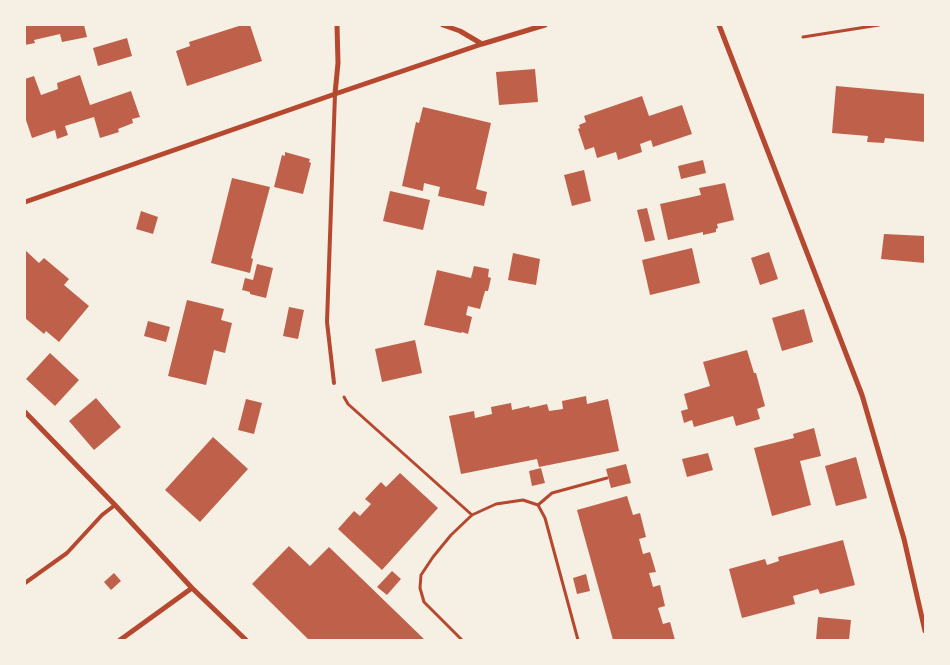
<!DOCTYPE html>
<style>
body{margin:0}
#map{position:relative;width:950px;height:665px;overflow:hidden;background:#f6efe4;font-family:"Source Sans 3",sans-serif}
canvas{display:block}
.frame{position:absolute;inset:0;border:26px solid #f6efe4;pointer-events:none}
</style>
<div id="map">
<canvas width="950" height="665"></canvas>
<div class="frame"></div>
</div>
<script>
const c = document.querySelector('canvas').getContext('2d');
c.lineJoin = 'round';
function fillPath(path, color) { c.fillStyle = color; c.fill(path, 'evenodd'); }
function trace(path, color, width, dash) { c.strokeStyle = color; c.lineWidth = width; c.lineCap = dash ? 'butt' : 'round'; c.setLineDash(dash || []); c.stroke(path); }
fillPath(new Path2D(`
 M25 25H84L87 37 62 42 60 34 34 40 35 43 25 45Z
 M242 25H250L262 61 187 86 176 51 190 46 189 42Z
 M127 38 132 56 98 66 93 48Z
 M535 69 538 102 499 105 496 72Z
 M80 75 90 105 131 91 140 117 132 119 133 123 118 129 119 132 100 138 94 117 65 126 68 135 57 139 55 130 32 138 25 117V79L34 76 41 95 58 89 57 83Z
 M836 86 925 94V142L885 138 884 143 867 142 868 136 832 133Z
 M642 96 649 116 682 105 692 134 653 147 651 140 640 144 642 152 618 160 616 152 597 158 594 147 585 150 578 129 580 128 579 125 586 122 584 116Z
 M423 107 491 123 476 189 487 192 484 206 438 196 440 187 424 183 423 191 402 186 416 122 419 123Z
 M285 152 310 159 309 162 311 163 303 194 274 187 282 155 285 156Z
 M703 160 706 173 681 179 678 166Z
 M584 170 591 201 572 206 564 175Z
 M232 178 270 187 251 258 253 259 250 273 211 263Z
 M725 183 734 220 717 224 718 228 716 229V232L703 235V232L668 240 660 204 701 195 699 188Z
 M390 191 430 200 423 230 383 221Z
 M647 208 655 240 645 242 637 210Z
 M141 211 158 217 153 234 136 229Z
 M884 234 925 236V263L881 259Z
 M692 248 700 283 650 295 642 260Z
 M25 250 39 263 44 258 69 279 64 285 89 306 59 342 46 331 44 334 25 318 26 313 25 312Z
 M769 252 778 279 760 285 751 258Z
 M513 253 540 259 536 285 508 280Z
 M257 264 273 268 266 298 250 294V292L242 290 245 278 253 280Z
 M474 266 489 269 488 277 491 278 488 291H485L480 309 468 306 466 315 472 317 468 334 462 332 461 333 424 325 437 270 471 278Z
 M187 300 224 309 221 320 232 323 225 353 214 350 206 385 168 376Z
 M289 307 304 310 298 339 283 336Z
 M804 309 813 342 782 351 772 318Z
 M148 321 170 327 166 342 144 336Z
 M415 340 422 373 382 382 375 349Z
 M747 350 754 373H756L765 406 757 409 760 419 736 426 733 416 694 427 692 420 684 423 681 411 688 409 684 394 710 386 703 362Z
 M50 353 79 380 55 406 26 379Z
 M586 396 587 404 608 399 619 451 539 467 537 459 461 474 449 416 474 411 475 418 492 414 491 407 511 403 512 410 529 406 530 408 547 404 549 411 563 409 562 401Z
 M96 398 121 427 94 450 69 421Z
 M246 399 262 403 254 434 238 430Z
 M814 428 821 456 800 461 811 505 772 516 754 448 794 438 793 434Z
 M213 437 248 469 200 522 165 490Z
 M708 453 713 470 687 477 682 459Z
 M856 457 867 498 836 506 825 466Z
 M626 464 631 483 611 488 606 469Z
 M541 468 545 483 532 486 529 471Z
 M400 473 438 508 382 570 338 529 354 511 360 516 371 504 365 499 381 482 386 487Z
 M627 496 633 515 640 513 646 537 639 539 643 554 650 552 656 572 649 573 653 587 660 585 665 606 658 608 663 624 670 622 675 640H613L577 510Z
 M843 540 855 585 820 594 818 589 793 596 795 604 742 618 729 569 765 559 767 565 779 561 778 557Z
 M289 546 310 566 329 547 425 640H309L252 584Z
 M392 571 401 579 387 595 377 587Z
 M114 573 121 581 111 590 104 582Z
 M586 574 590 591 577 594 573 578Z
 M818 617 851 620 849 640H816Z`), '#bf614a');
trace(new Path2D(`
 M803 37 879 25
 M344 397 348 404 472 515
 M538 505 552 493 607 478
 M462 640 424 602 420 588 421 575 433 557 451 535 472 515 496 504 523 500 538 505 545 518 578 640`), '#b5482f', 3);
trace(new Path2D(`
 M334 383 327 322 335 94
 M25 583 67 553 102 515 115 505`), '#b5482f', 4);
trace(new Path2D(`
 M443 25 460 31 482 44
 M719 25 862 395 904 539 925 631
 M335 94 338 63 337 25
 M25 202 335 94 482 44 545 25
 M25 412 115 505 192 588 246 640
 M120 640 192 588`), '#b5482f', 5);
</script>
